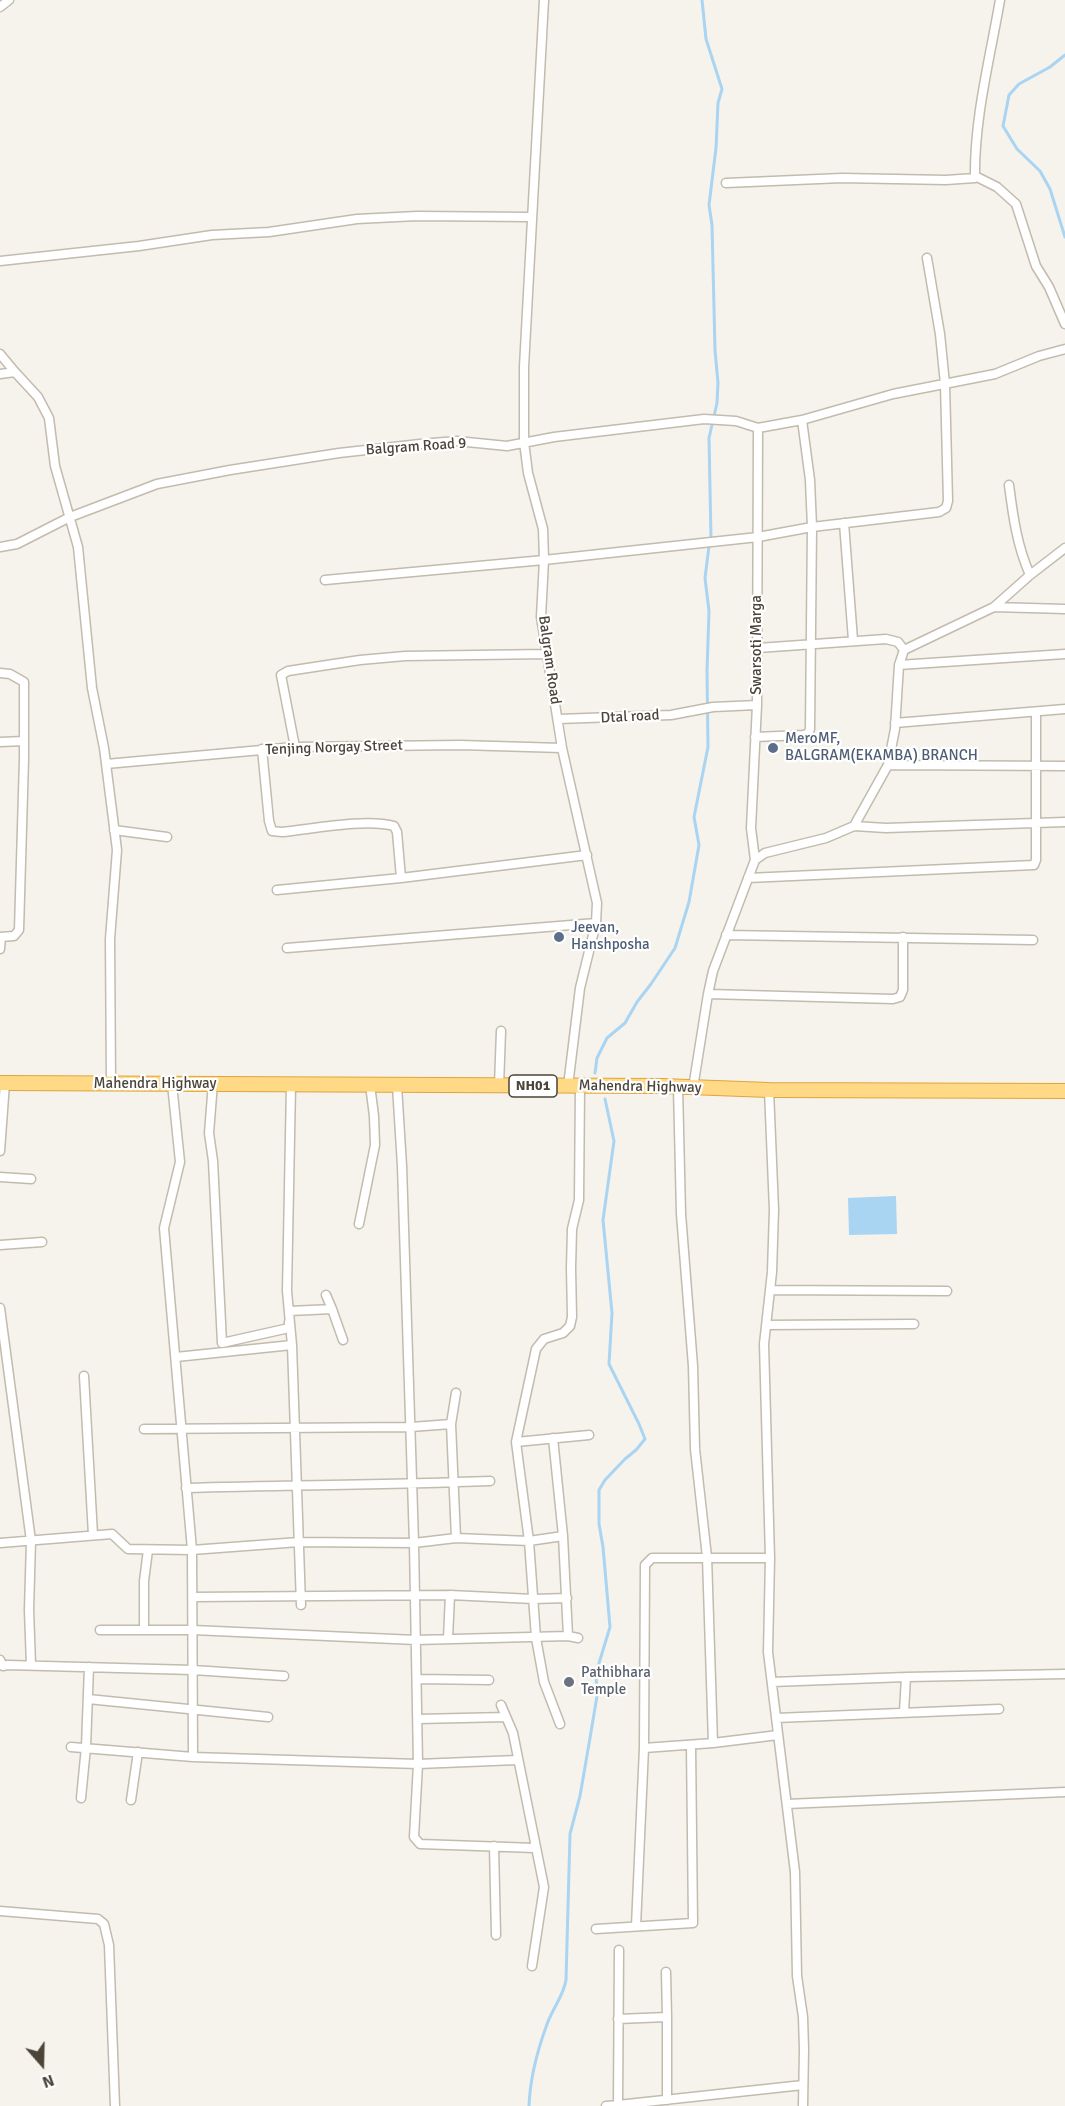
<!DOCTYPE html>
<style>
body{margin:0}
#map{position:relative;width:1065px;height:2106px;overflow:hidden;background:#f6f3ec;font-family:Signika,sans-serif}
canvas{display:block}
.north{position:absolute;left:12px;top:2034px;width:60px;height:60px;-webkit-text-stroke:4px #fff;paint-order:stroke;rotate:160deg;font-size:16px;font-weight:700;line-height:24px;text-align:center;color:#4b4439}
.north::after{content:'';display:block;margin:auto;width:21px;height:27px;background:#4b4439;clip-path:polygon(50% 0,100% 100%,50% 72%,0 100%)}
</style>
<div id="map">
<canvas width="1065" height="2106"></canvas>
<div class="north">N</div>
</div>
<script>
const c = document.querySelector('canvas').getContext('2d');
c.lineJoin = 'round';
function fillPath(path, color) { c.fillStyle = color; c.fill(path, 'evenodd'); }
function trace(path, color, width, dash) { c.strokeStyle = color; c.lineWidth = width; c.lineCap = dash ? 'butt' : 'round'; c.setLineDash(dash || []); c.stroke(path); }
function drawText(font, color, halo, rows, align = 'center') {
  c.font = font + ' Signika,sans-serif'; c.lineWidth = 4.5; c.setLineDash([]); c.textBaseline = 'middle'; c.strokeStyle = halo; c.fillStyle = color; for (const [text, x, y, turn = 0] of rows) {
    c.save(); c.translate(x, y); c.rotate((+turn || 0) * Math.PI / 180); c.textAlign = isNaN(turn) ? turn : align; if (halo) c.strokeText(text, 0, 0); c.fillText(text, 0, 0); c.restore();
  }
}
fillPath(new Path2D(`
 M896 1196 897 1234 849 1235 848 1198Z`), '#a9d4f2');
trace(new Path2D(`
 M702 0 706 39 722 89 718 103 716 148 709 205 712 225 715 350 718 383 717 403 709 438 711 539
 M1065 55 1050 67 1019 84 1009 95 1003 126 1017 149 1040 171 1050 189 1065 237
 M595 1073 597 1058 607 1038 625 1023 637 1002 651 984 675 948 689 902 699 845 694 817 708 747 707 671 709 611 705 578 709 546
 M529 2106C530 2079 537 2052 546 2027 551 2010 563 1998 566 1980L570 1834 580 1796 590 1738 597 1696 596 1673 610 1627 603 1547 599 1524V1490L605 1480 625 1459 636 1450 645 1439 639 1424 609 1364 612 1313 603 1220 614 1141 605 1099`), '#a9d4f2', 3);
const minor = new Path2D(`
 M0 7 9 0
 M975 176 997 187 1016 204 1036 266 1049 287 1065 324
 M726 183 842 178 946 180 975 178C974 119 990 58 1000 0
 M0 261 139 246 212 235 269 232 357 219 417 216 531 217
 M0 354 15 372
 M0 374 15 372 38 397 49 418 55 466 78 547 92 688 104 748 117 850 110 939 111 1084
 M1009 485C1013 516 1017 546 1030 575
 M844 523 853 640
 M0 547 17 544 70 517 157 484 230 470 339 453 420 444 457 441 507 446 554 437 704 419 736 421 758 428 802 420
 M325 580 544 560 543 529 528 473 524 442V367L544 0
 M994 607 1065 609
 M758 648 886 639 898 642 904 650
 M899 665 1065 654
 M0 673 10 674 24 682V759L19 930 14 936 0 937
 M558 719 671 715 713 707 757 705
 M895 723 1065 709
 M755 737 803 735 808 734 810 729 812 527 810 480 802 420 893 394 995 374 1039 356 1065 349
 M0 742 24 741
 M295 747 281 675 288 671 360 660 405 656 547 654
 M262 749 269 821 272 831 282 832C312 829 366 818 394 826L397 832 401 878
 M106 764 295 747 460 745 562 748
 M888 765 1065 766
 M854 826 886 828 1065 822
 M114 830 167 837
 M755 860 751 828 757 705 758 428
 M748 878 1034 865 1036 860V712
 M277 890 401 878 587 855
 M726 935 1033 940
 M287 948 596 923
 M0 949 1 937
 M708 994 893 999 900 997 903 990V937
 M213 1083 209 1133 213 1161 222 1343 289 1328V1322
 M172 1084 180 1162 164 1228 192 1550 193 1757
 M291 1085 287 1291 292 1345 301 1605
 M397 1086 402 1166 414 1543 418 1764 414 1837 420 1844 535 1848
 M499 1086 501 1031
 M568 1086 580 988 596 923 597 903 562 748 547 654 541 617 544 560 758 537 812 527 939 512 946 508 948 501 945 384 940 334 927 258
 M678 1087 681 1214 693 1366 695 1449 707 1557 713 1743
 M693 1088 708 994 713 971 755 860 765 853 826 838 854 826 888 765 895 729 899 665 904 650 994 607 1030 575 1065 548
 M769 1090 774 1210 772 1272 764 1344 770 1558 768 1652 795 1872 797 1976 803 2017 804 2049 803 2106
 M0 1151 5 1083
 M0 1177 31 1179
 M359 1224 375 1145 374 1116 370 1085
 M0 1245 42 1242
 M770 1290 947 1291
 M326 1295 332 1309
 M0 1308 31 1541 29 1610 31 1665
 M290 1311 332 1309 343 1340
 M766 1325 914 1324
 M176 1357 292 1345
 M84 1376 93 1535
 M144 1429 411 1427 451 1424
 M553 1438 563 1536 568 1636
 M516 1442 589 1435
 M186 1488C287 1485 388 1485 490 1481
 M456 1538 451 1424 456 1393
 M0 1543 112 1534 128 1549 192 1550 299 1542 414 1543 456 1538 529 1541 563 1536
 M193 1597 450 1595 533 1599 567 1598
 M100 1630H193L416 1640 568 1636 578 1638
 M144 1630V1581L148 1550
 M448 1638 450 1595
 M0 1660 3 1666 8 1665 193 1670 284 1676
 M417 1679 489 1680
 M772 1682 906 1677 1065 1674
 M88 1699 268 1717
 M501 1705 513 1733 544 1887 532 1966
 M904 1712 906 1677
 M776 1718 999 1709
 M418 1719 506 1717
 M560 1724 544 1682 536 1638 529 1541 516 1442 536 1349 544 1339 563 1333 570 1326 572 1317 571 1268 572 1229 579 1200 580 1086
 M71 1747 193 1757 418 1764 517 1760
 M644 1748 713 1743 778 1735
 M81 1798 86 1747 89 1667
 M131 1800 138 1752
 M787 1804 1065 1792
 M494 1846 496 1935
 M0 1911 98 1919 104 1924 109 1945 115 2106
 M636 1926 644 1748 645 1565 652 1558H770
 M596 1929 693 1923 691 1745
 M667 2017V2100
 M618 2019 667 2017 666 1972
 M618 2105 803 2085
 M606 2106 618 2105 619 1950`);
const trunk = new Path2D(`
 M0 1083 662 1086 769 1090 1065 1091`);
trace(minor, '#c2bbae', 11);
trace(trunk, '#e0a43c', 16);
trace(minor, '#fff', 8);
trace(trunk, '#ffd985', 14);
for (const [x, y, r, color] of [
 [773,748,6,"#5c6f8a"],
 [559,937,6,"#5c6f8a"],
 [569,1682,6,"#6b7280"]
]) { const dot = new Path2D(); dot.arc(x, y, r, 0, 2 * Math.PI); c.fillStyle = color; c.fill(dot); trace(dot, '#fff', 2); }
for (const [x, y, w] of [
 [533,1086,48]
]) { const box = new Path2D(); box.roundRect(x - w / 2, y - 11, w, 22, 4.5); c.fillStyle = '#fff'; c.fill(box); trace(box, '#4b4439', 1.5); }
drawText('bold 14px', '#4b4439', null, [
 ["NH01",533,1086]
]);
drawText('15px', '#4b4439', '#fff', [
 ["Balgram Road 9",416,447,-4],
 ["Swarsoti Marga",757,645,-90],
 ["Balgram Road",549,660,82],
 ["Dtal road",630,717,-3],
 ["Tenjing Norgay Street",334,748,-2],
 ["Mahendra Highway",155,1084],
 ["Mahendra Highway",640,1087,1]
]);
drawText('15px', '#4e5e75', '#fff', [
 ["MeroMF,",785,739],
 ["BALGRAM(EKAMBA) BRANCH",785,756],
 ["Jeevan,",571,928],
 ["Hanshposha",571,945]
], 'left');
drawText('15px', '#5b616d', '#fff', [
 ["Pathibhara",581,1673],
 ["Temple",581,1690]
], 'left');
</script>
